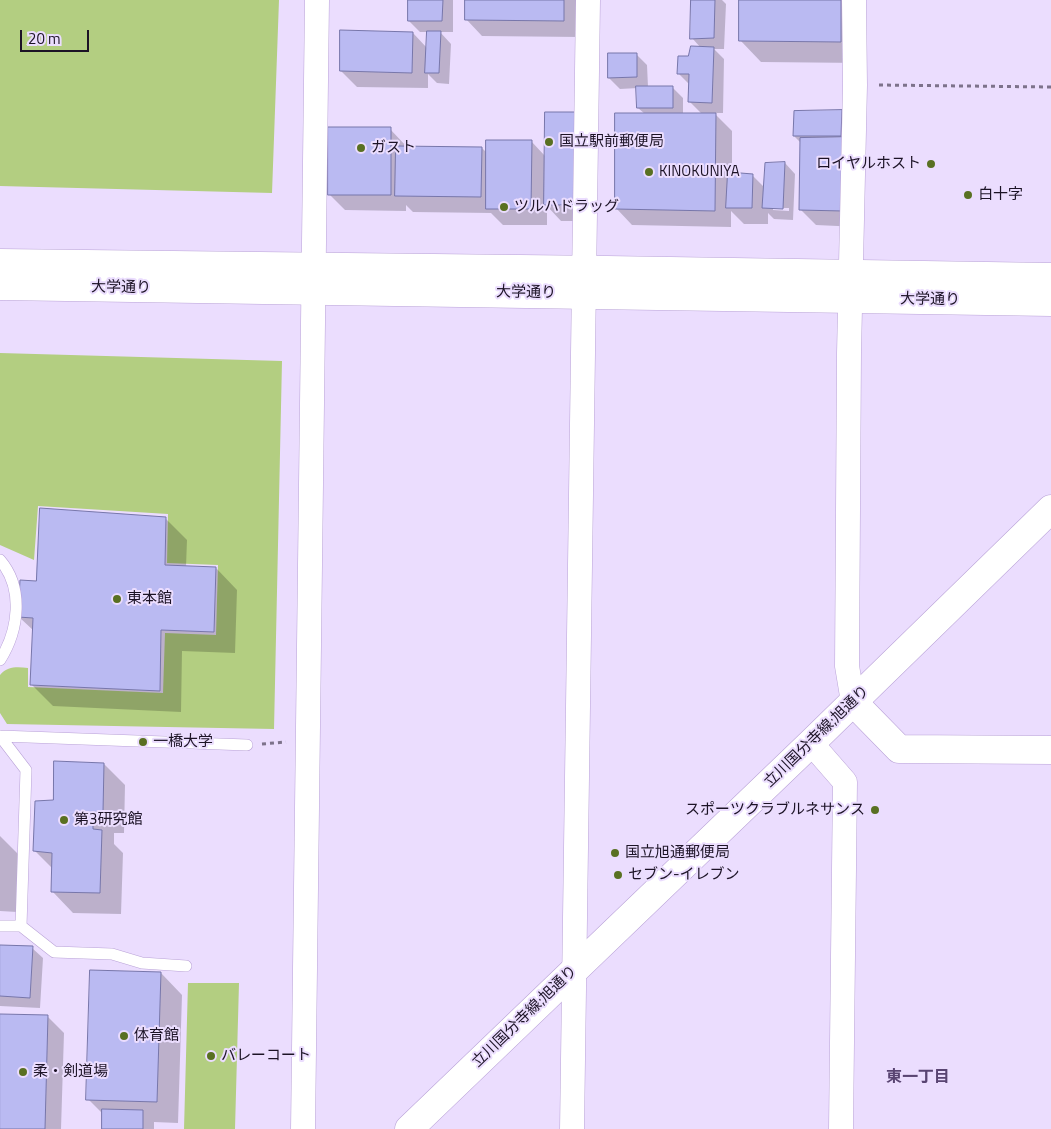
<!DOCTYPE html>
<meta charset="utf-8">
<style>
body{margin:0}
#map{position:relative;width:1051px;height:1129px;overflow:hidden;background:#ebddfe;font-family:"Titillium Web",sans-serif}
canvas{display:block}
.scale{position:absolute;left:20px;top:30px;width:69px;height:22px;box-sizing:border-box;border:2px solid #1c1326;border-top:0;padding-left:6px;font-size:15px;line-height:18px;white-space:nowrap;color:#1c1326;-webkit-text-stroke:4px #ebddfe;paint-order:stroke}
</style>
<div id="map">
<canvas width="1051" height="1129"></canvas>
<div class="scale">20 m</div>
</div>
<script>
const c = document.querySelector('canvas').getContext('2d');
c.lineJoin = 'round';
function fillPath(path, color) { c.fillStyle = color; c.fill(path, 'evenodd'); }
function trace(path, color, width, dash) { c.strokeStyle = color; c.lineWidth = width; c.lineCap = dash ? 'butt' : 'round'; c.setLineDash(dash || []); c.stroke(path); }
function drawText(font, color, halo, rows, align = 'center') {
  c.font = font + ' "Titillium Web","Noto Sans JP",sans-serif'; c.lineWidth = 4; c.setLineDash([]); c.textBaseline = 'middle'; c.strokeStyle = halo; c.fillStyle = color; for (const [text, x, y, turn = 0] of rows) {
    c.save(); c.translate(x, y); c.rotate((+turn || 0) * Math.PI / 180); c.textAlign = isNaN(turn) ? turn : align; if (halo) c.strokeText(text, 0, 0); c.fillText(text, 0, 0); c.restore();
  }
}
fillPath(new Path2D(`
 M0 0H279L272 193 0 186Z
 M0 353 282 361 274 729 7 724 0 713V675C8 666 17 667 28 668V687L163 693 165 633 216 635 218 565 167 563 168 514 38 506 34 560 0 545Z
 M188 983H239L235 1129H184Z`), '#b3ce81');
fillPath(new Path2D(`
 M409 0H453V32H440L451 44 449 84 437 83 428 74V88L357 87 341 71 413 33 427 48 428 32H420L409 21Z
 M466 0H578L580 37 482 36 466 19Z
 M692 0H722L726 4 724 49H714L724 59 723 113H714L732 131V174L752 175 765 188 785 163 795 174 793 220 774 219 768 213V224H744L731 211V227L632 225 616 208 645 114 638 108V88L620 89 609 78 636 54 647 65 648 87H672L683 98V115H703L689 101 690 85 679 74 688 57 701 48 692 38ZM773 208H789V211L773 210Z
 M740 0H862V63L761 62 740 40Z
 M842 112 853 122 859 227 816 225 800 209 801 143 794 136Z
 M546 113H581L597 129 596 221H561L547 206V225H503L491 213 413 212 406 205V211L345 210 329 194V129H390L407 147 482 148 487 153V141H531L545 156ZM560 204H587V206H560Z
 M165 518 187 540 186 567 216 568 237 590 235 653 182 651 181 712 53 706 32 685 34 631 19 617 37 582Z
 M104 764 125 785 124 833H114V844L123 853 121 914 73 913 52 891 53 869 35 851 54 801Z
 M0 836 19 855 17 912 0 911Z
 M0 946 32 948 43 958 40 1008 0 1006Z
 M161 973 182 995 178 1123 154 1122V1129H103L104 1115 88 1099Z
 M0 1016H47L64 1033 61 1129H0Z`), '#0003');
const building = new Path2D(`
 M408 0H443L442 21H408Z
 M465 0H564V21L465 20Z
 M691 0H715L714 38 690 39Z
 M739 0H841V42L739 41Z
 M340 30 413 32 412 73 340 71Z
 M427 31H441L439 73H425Z
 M691 46 714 47 712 103 688 102 689 74H677L678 56H688Z
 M608 53H637V77L608 78Z
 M636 86H673V108H637Z
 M842 110 841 136H793L794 111Z
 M545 112H581V205H544Z
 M615 113H716L715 211 615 209Z
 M328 127H391V195H328Z
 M846 137 843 211 799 210 800 138Z
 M486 140H532L531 209H486Z
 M396 146 482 147 481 197 395 196Z
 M785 162 783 209 762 208 765 163Z
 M728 172 753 174 752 208H726Z
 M40 508 166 517 165 565 216 567 214 632 161 630 160 691 30 685 33 618 18 617 20 580 36 581Z
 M54 761 104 763 103 812H93V829L102 830 100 893 51 892 52 853 33 851 35 801 53 800Z
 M0 945 33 946 30 998 0 996Z
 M90 970 161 972 157 1102 86 1100Z
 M0 1014 48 1015 45 1129H0Z
 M102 1109 143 1110V1129H102Z`);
fillPath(building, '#babaf2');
trace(building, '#7776aa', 1);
const lane = new Path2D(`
 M0 560C24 588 19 630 0 660
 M0 736 247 745
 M0 736 26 770 21 926
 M0 926H21L54 952 112 954 142 963 186 966`);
const street = new Path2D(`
 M853 702 847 666 849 353 855 85 854 0
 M811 743 845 782 841 1129
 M303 1129 317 0
 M572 1129 588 0`);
const secondary = new Path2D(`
 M0 263 607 270 1051 277
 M0 286 1051 302
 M853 702 899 749 1051 750
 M409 1129 811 743 1051 509`);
trace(lane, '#b9a2d7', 12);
trace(street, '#b9a2d7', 25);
trace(secondary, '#b9a2d7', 29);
trace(new Path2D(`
 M879 85 1051 87
 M262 744 286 742`), '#7d728b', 3, [4, 4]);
trace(lane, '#fff', 11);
trace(street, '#fff', 24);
trace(secondary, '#fff', 28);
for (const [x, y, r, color] of [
 [549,142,5,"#597022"],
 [361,148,5,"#597022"],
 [931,164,5,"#597022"],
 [649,172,5,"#597022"],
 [968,195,5,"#597022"],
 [504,207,5,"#597022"],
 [117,599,5,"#597022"],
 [143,742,5,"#597022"],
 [875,810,5,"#597022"],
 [64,820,5,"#597022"],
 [615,853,5,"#597022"],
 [618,875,5,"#597022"],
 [124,1036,5,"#597022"],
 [211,1056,5,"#597022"],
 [23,1072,5,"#597022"]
]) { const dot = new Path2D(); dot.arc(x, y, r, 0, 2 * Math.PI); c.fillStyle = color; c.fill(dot); trace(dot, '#ebddfe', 2); }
drawText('15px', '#1c1326', '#ebddfe', [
 ["国立駅前郵便局",559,142],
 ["ガスト",371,148],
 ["ロイヤルホスト",921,164,"right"],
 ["KINOKUNIYA",659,172],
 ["白十字",978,195],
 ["ツルハドラッグ",514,207],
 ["東本館",127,599],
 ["一橋大学",153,742],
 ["スポーツクラブルネサンス",865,810,"right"],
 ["第3研究館",74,820],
 ["国立旭通郵便局",625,853],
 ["セブン-イレブン",628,875],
 ["体育館",134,1036],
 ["バレーコート",221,1056],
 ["柔・剣道場",33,1072]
], 'left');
drawText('15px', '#1c1326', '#ebddfe', [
 ["大学通り",121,288,1],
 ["大学通り",526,293,1],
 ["大学通り",930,300,1],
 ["立川国分寺線;旭通り",817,737,-44],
 ["立川国分寺線;旭通り",525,1017,-44]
]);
drawText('bold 16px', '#594472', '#ebddfe', [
 ["東一丁目",918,1078]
]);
</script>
